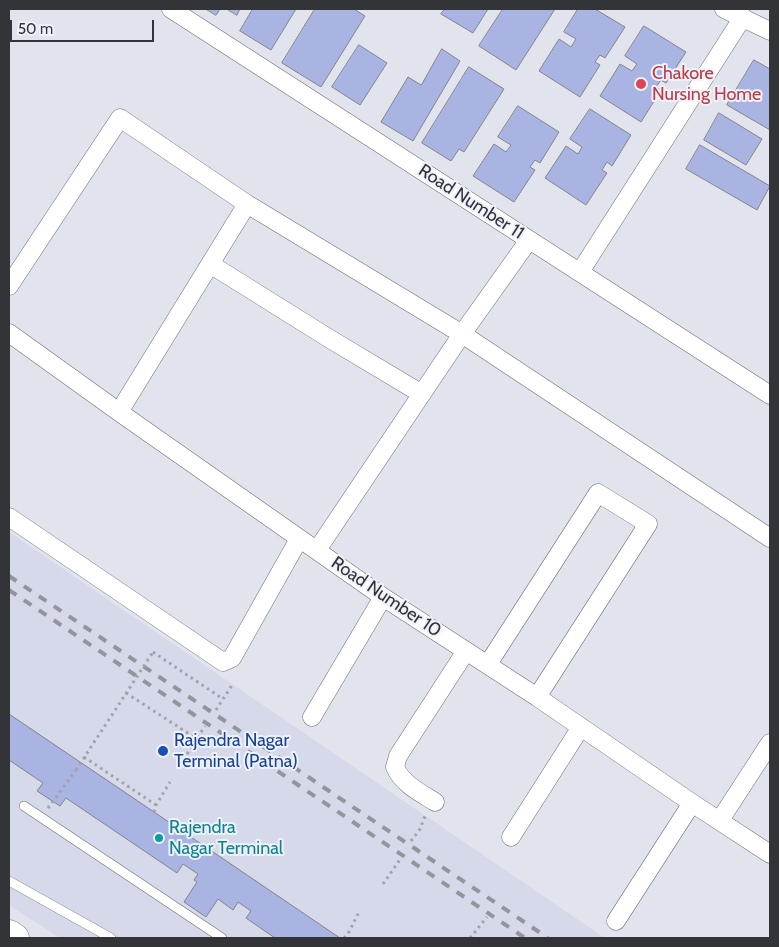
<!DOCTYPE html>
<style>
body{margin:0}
#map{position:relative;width:779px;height:947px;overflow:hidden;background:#e2e4ed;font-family:Cabin,sans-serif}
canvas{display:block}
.frame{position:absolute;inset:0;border:10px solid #333438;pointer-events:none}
.scale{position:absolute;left:10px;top:20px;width:144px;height:22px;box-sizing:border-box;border:2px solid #333438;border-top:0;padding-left:6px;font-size:15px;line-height:18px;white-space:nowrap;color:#333438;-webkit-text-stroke:4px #eff1fb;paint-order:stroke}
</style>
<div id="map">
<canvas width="779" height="947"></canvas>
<div class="frame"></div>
<div class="scale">50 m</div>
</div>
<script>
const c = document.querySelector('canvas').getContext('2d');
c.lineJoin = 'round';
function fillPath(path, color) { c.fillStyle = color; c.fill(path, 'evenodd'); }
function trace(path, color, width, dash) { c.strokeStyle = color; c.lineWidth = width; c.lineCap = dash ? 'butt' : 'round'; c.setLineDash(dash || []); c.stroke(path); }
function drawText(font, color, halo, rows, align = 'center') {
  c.font = font + ' Cabin,sans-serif'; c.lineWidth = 4; c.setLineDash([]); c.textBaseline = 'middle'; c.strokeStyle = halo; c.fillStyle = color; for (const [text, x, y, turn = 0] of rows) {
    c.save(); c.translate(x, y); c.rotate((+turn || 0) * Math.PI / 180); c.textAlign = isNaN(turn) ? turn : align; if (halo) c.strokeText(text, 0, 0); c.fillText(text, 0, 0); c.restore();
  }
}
fillPath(new Path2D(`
 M9 532 605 938H60L9 905Z`), '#d5d9e9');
const building = new Path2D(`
 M206 9H220L216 15Z
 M227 9H240L237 15Z
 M253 9H296L271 50 240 31Z
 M315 9H354L365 16 321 87 282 63Z
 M445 9H488L473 33 441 14Z
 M503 9H555L516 70 479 46Z
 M578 9H595L625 27 605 58 600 55 595 62 600 65 580 97 539 71 559 39 571 47 576 39 564 32Z
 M644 26 686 52 666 83 661 80 656 87 661 90 641 122 600 96 620 64 632 71 637 64 625 56Z
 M359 45 387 63 360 105 332 87Z
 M442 49 460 61 413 141 381 122 408 77 421 85Z
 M754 60 770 69V130L727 105Z
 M469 67 504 89 464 152 459 149 451 161 422 143Z
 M518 106 559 132 540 163 535 160 530 167 535 170 514 202 473 176 494 144 506 152 511 145 498 137Z
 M590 109 631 135 612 166 607 162 602 170 607 173 586 205 545 178 566 146 578 154 582 147 570 139Z
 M719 113 762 139 746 165 704 140Z
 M700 145 770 186 757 210 686 169Z
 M9 714 154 812 340 938H275L246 918 251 911 238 902 233 910 218 899 206 917 184 902 197 882 194 880 198 874 183 864 177 873 66 798 60 806 37 791 43 783 9 760Z`);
fillPath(building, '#a9b4e2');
trace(building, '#82848c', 1);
const lane = new Path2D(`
 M24 806 222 938
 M9 881 111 938`);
const street = new Path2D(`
 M171 9 770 395
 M724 9 770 31
 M210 264 330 339 422 394
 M580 272 743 17
 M9 286 120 118 247 204 462 334 770 538
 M9 333 119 412 383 597 537 697 692 803 770 854
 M119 412 247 204
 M9 517 223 662 232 658 299 539
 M317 550 462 334 529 240
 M488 664 598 493 648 524 537 697
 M312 717 383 597
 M435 802C421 793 402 784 395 767L398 756 466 651
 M720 820 770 743
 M511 837 581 727
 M616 921 692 803`);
const highway = new Path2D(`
 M9 934 15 938`);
trace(lane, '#6b6d75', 10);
trace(street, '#6b6d75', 19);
trace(highway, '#6b6d75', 29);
trace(new Path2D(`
 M153 652 223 699
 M126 693 197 739
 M216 710 232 685
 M187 754 205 726
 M84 757 156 805
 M48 808 76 770
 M154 812 156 805 170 782
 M411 841 420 829 425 816
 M383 884 401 858
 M344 938 348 934 360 910
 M470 938 487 917`), '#a1a3aa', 3, [2.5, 4]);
trace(lane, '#fff', 9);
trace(street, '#fff', 18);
trace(highway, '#fff', 28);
trace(new Path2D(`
 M9 576 548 938
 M9 590 525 938`), '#93959c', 4, [9, 9]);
trace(new Path2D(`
 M76 770 153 652`), '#a1a3aa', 3, [2.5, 4]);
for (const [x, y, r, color] of [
 [641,84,6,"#e0444e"],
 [163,751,6,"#1a4fb4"],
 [159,838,5,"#0f9aa8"]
]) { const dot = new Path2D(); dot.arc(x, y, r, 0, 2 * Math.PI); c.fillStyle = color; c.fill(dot); trace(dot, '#eff1fb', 2); }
drawText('18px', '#be3a42', '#eff1fb', [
 ["Chakore",652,74],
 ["Nursing Home",652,95]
], 'left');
drawText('18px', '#333438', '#eff1fb', [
 ["Road Number 11",471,202,33],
 ["Road Number 10",386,597,34]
]);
drawText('18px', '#164399', '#eff1fb', [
 ["Rajendra Nagar",174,741],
 ["Terminal (Patna)",174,762]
], 'left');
drawText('18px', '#0d838f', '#eff1fb', [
 ["Rajendra",169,828],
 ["Nagar Terminal",169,849]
], 'left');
</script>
